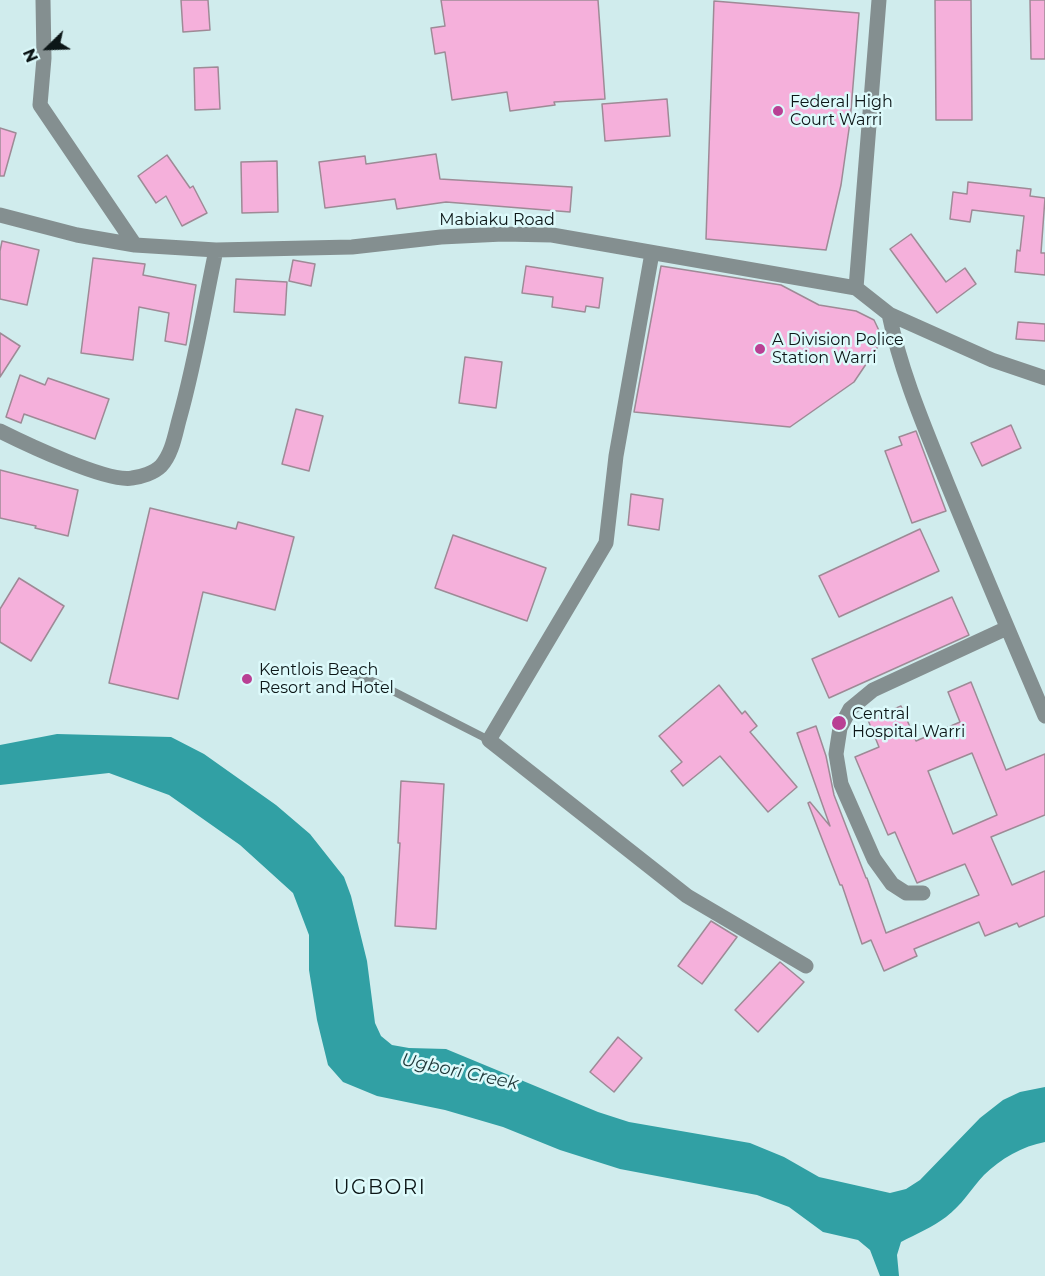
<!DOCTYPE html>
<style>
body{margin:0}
#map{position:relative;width:1045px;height:1276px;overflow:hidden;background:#d0eced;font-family:Montserrat,sans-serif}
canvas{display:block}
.north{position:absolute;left:18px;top:18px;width:60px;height:60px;-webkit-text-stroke:4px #ddfafb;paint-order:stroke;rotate:247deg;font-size:16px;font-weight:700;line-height:24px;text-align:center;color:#0c1617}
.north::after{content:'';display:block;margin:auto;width:21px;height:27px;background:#0c1617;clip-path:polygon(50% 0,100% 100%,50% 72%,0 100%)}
</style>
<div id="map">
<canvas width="1045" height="1276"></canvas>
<div class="north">N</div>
</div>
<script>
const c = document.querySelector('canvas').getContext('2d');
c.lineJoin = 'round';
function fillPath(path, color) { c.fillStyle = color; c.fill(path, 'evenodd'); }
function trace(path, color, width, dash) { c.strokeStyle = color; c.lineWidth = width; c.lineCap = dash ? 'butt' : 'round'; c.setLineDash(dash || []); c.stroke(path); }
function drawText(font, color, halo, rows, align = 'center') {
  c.font = font + ' Montserrat,sans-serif'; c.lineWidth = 5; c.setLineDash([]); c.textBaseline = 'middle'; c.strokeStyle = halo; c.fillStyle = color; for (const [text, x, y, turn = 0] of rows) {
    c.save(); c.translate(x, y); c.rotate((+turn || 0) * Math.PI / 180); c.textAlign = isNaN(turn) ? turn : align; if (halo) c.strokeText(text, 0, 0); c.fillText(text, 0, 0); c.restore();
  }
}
fillPath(new Path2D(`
 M57 734 171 737 204 754 276 805 310 834 344 877 351 896 367 961 375 1023 381 1036 392 1045 409 1048 446 1049 598 1112 629 1122 750 1143 784 1157 819 1177 890 1193 906 1189 920 1180 980 1118 1003 1100 1020 1092 1045 1087V1142C1023 1146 1000 1159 984 1175 971 1189 962 1205 946 1217 933 1227 916 1234 901 1242L897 1255 899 1276H880L870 1250 858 1240 823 1232 789 1207 757 1195 620 1169 560 1150 503 1127 445 1110 377 1096 343 1082 328 1065 317 1020 309 970V935L293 893 240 845 169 795 109 773 0 785V745Z`), '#31a0a4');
const building = new Path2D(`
 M181 0H208L210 30 183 32Z
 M441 0H598L605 99 554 102 555 105 510 111 507 92 452 100 445 52 435 54 431 28 445 26Z
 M935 0H971L972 120H936Z
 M1030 0H1045V59H1031Z
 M714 1 859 13 850 122 841 185 826 250 706 239Z
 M218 67 220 109 195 110 194 68Z
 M667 99 670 136 605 141 602 104Z
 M0 128 16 133 4 176H0Z
 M436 154 440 179 572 187 570 212 446 202 397 209 395 199 325 208 319 162 365 156 366 164Z
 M167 155 190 188 193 186 207 213 182 226 166 196 156 203 138 176Z
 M277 161 278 212 242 213 241 162Z
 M968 182 1031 189 1030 196 1045 198 1041 253H1045V275L1015 272 1017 250 1020 251 1024 216 972 210 970 222 950 219 953 192 967 194Z
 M911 234 946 282 965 268 976 284 937 313 890 249Z
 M2 241 39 250 27 305 0 299V251Z
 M93 258 145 264 143 275 196 285 186 345 165 341 169 313 139 307 133 360 81 353Z
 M293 260 315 264 311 286 289 281Z
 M526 266 603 278 599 308 586 306 585 312 552 307 553 297 522 293Z
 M661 266 781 285 819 305 856 311 874 320 883 339 854 382 790 427 634 412Z
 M236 279 287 282 285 315 234 312Z
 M1018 322 1045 324V341L1016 339Z
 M0 333 20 346 0 377Z
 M465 357 502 362 496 408 459 403Z
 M20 375 45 385 48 378 109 399 95 439 24 414 21 423 6 417Z
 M296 409 323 416 309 471 282 464Z
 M1011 425 1021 448 982 466 971 443Z
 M916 431 946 511 912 523 885 451 902 445 899 437Z
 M0 470 78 490 68 536 35 528 36 526 0 518Z
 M631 494 663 499 659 530 628 525Z
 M150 508 236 529 238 522 294 537 275 610 203 592 178 699 109 683Z
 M920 529 939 571 839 617 819 576Z
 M453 535 546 568 527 621 435 588Z
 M19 578 64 606 31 661 0 642V609Z
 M952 597 969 635 829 698 812 659Z
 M971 682 1006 770 1045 754V815L991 837 1012 885 1045 871V916L1019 927 1017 923 985 936 979 922 914 949 917 956 884 971 871 940 862 944 842 885H840L808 803 810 802 830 826 797 733 816 726 826 756 834 795 866 878H867L886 933 979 895 965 864 917 883 895 832 888 835 855 757 879 747 868 720 901 706 916 741 960 722 948 692ZM972 753 997 815 953 834 928 771Z
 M719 685 742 714 745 711 757 726 750 732 797 787 768 812 720 756 683 786 671 771 682 762 659 736Z
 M401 781 444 784 436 929 395 926 400 843H398Z
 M711 921 737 937 702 984 678 966Z
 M780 962 804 982 758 1032 735 1010Z
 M618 1037 642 1058 614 1092 590 1072Z`);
fillPath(building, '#f5b0db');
trace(building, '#9e8a96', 1.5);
trace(new Path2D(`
 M350 673 377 683 489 740`), '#848f90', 8);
trace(new Path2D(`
 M43 0 44 58 40 105 135 245
 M0 215 77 235 135 245 216 250 352 247 441 237 503 234 552 235 856 288 889 314 992 360 1045 378
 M652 253 616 456 606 543 489 740 687 896 806 966
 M856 288 879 0
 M889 314C901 373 925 428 947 483 979 561 1012 639 1045 716
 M0 431C24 443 108 483 132 478 141 477 154 473 161 466 172 454 175 435 179 420 195 364 204 307 216 250
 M923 893H906L892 884 874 859 841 784 836 754 840 728 850 709 873 690 1007 628`), '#848f90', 15);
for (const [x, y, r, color] of [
 [778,111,6,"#b94094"],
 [760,349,6,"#b94094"],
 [247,679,6,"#b94094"],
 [839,723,8,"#b94094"]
]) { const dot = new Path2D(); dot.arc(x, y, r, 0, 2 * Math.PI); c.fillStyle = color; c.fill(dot); trace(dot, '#ddfafb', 2); }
drawText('16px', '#0c1617', '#ddfafb', [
 ["Federal High",790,102],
 ["Court Warri",790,120],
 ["A Division Police",772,340],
 ["Station Warri",772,358],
 ["Kentlois Beach",259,670],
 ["Resort and Hotel",259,688],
 ["Central",852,714],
 ["Hospital Warri",852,732]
], 'left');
drawText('16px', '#0c1617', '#ddfafb', [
 ["Mabiaku Road",497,220]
]);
drawText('italic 18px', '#1f3738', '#ddfafb', [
 ["Ugbori Creek",460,1072,12]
]);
c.letterSpacing = '1.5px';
drawText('20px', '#0c1617', '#ddfafb', [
 ["UGBORI",380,1188]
]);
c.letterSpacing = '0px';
</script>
